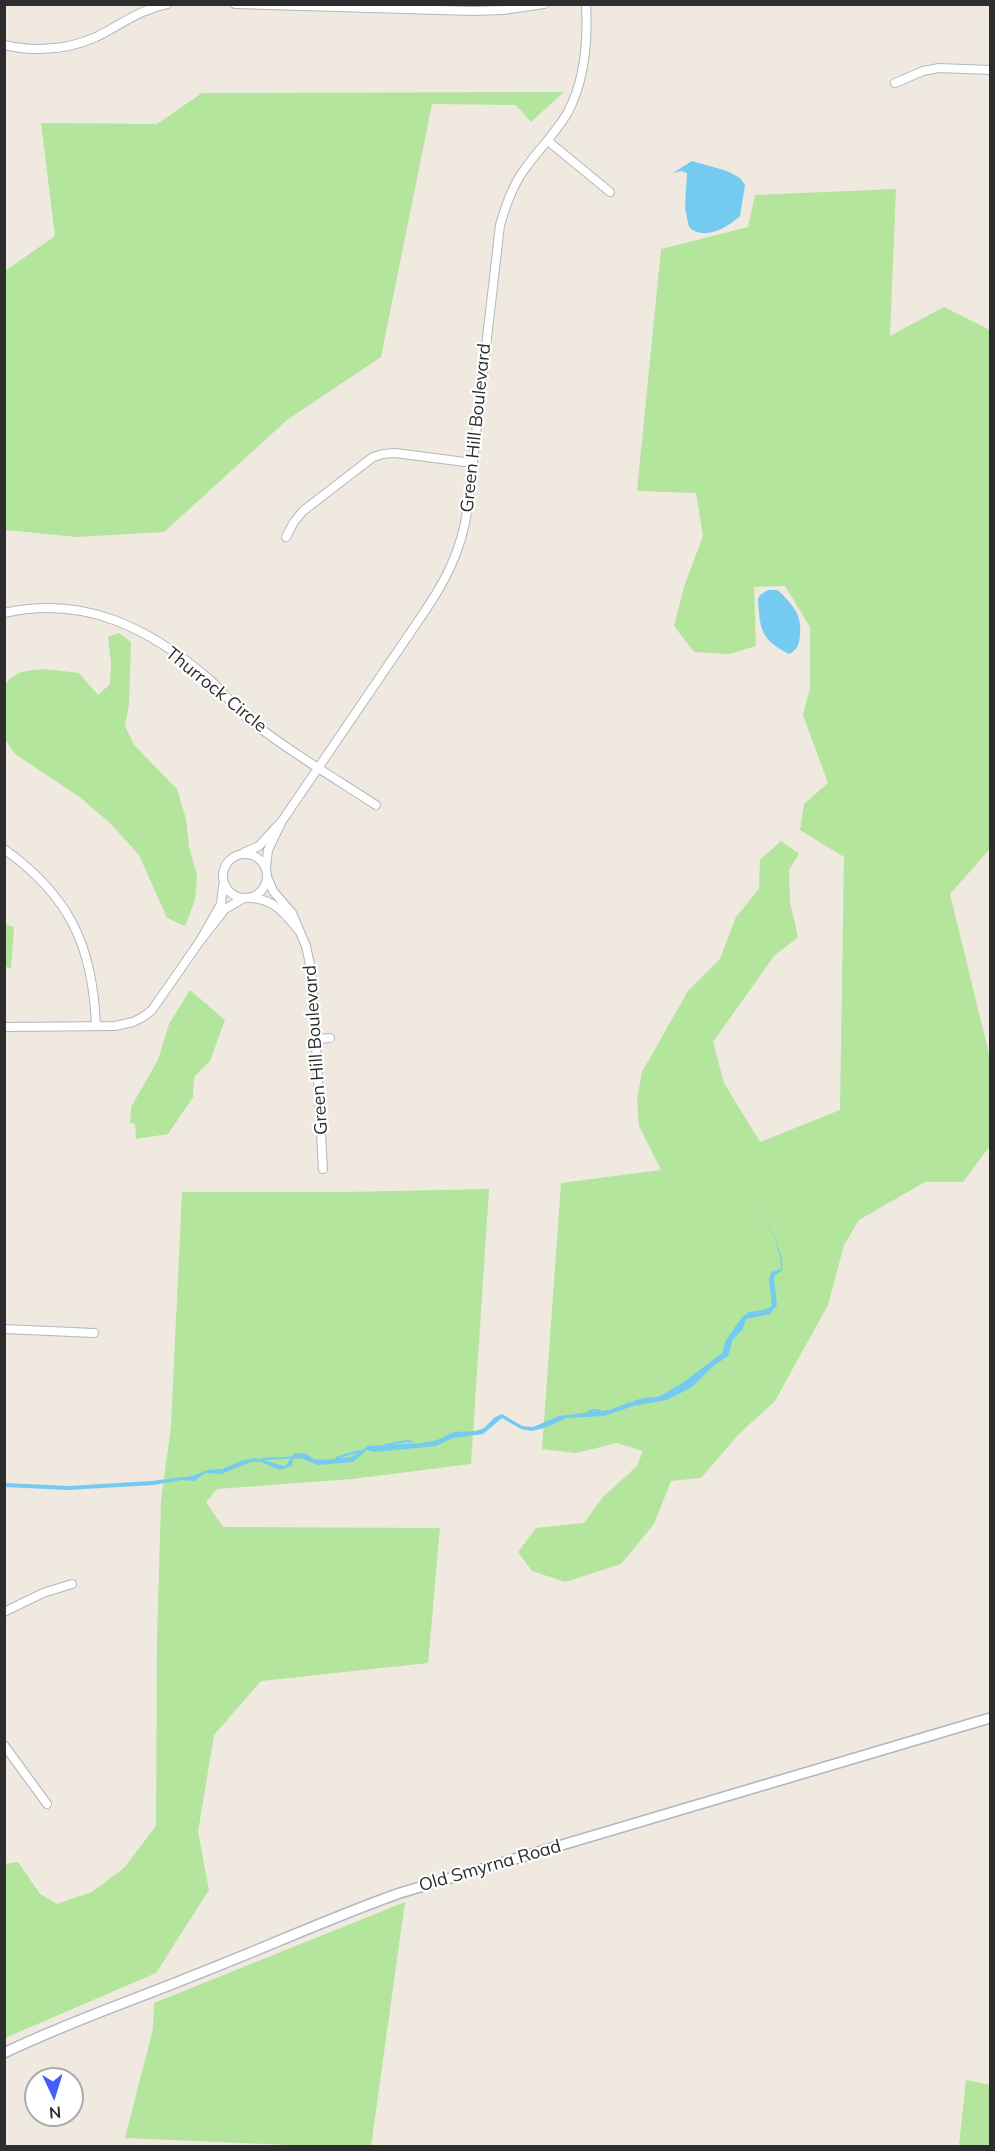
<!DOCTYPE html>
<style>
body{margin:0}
#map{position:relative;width:995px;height:2151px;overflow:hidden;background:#efe9e0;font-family:Mulish,sans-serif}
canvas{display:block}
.frame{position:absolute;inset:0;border:6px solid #2d2d2d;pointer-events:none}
.north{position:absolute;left:24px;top:2067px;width:60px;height:60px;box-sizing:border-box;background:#fff;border:2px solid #ababab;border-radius:50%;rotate:176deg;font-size:16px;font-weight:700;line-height:24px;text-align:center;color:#2d2d2d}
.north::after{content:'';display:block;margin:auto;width:21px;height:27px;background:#415dfb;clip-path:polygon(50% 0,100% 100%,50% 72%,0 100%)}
</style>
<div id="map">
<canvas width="995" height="2151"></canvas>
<div class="frame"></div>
<div class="north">N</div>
</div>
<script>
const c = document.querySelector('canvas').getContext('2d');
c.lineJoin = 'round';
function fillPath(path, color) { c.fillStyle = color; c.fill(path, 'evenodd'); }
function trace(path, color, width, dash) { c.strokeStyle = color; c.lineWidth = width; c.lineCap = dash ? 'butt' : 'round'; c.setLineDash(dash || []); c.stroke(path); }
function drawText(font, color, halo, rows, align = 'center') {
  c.font = font + ' Mulish,sans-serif'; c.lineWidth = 4.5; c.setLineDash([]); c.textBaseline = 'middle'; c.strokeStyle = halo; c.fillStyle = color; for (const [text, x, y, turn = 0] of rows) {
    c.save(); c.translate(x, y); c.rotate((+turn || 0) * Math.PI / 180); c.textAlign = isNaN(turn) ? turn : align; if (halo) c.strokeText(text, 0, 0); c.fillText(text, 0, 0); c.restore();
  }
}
fillPath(new Path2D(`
 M564 92 531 122 516 105 432 104 381 357 287 420 164 532 77 537 5 530V271L55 236 41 123 157 124 202 93Z
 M896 189 890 336 944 307 990 330V849L950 894 990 1058V1146L963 1182H925L859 1220 844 1245 828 1305 775 1401 738 1435 701 1478 671 1481 654 1524 621 1564 565 1582 532 1571 518 1552 536 1528 584 1523 603 1497 637 1466 643 1451 617 1443 576 1453 542 1449 561 1183 661 1170 639 1126 637 1100 642 1072 688 991 720 959 736 917 759 889 760 860 781 841 799 854 789 870 790 902 798 937 774 956 713 1042 724 1083 760 1142 840 1110 844 857 800 830 804 804 828 783 803 715 810 688V627L785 586 754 587 756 646 730 654 694 652 674 626 684 587 703 536 696 493 637 491 661 249 748 227 755 195Z
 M119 633 131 642 129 704 125 726 134 745 177 789 186 819 189 847 197 875 195 900 185 926 167 918 139 855 111 824 81 798 15 754 5 739 4 688C15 661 57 671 79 673L98 695 110 684 111 663 108 637Z
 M5 924 14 927 11 969 5 966Z
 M190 990 225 1020 210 1061 194 1077 193 1097 168 1134 136 1139 135 1124 130 1123 131 1107 158 1060 169 1024Z
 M489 1189 471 1464 352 1479 217 1489 206 1502 223 1527 440 1528 428 1663 261 1681 214 1735 198 1832 209 1890 156 1973 5 2038V1864L18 1862 40 1894 57 1904 92 1892 124 1868 156 1826 157 1640 161 1501 171 1426 182 1192H345Z
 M405 1902 371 2146H312L125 2138 153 2029 154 2003Z
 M966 2080 990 2085V2146H959Z`), '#b3e59d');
fillPath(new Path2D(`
 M692 161 727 171 740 178 745 185 740 216C727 228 704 241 689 227L685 208 687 173 681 171 673 173Z
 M768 590H777L781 593C794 607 802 615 800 635 799 645 798 649 789 654 760 639 760 629 758 599L760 595Z
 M754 1198C763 1216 786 1251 782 1271L775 1275 774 1279 777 1305 770 1314 746 1319 743 1329 733 1339 728 1356 711 1368 692 1387 667 1400 633 1406 604 1416 567 1418 544 1428 532 1431 521 1429 502 1418 483 1434 453 1438 436 1446 376 1452 367 1450 353 1462 318 1465 296 1456 293 1457 292 1466 280 1470 261 1462H251L221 1474 205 1473 194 1481 182 1480 154 1485 68 1490 5 1487V1483L68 1486 151 1481 192 1476 208 1470 222 1469 244 1460 256 1458 284 1466 288 1463 294 1453 306 1454 314 1459 321 1460 351 1457 368 1446 423 1443 437 1440 454 1432 476 1431 484 1428 495 1417 502 1414 522 1426 533 1427 559 1416 610 1410 627 1403 660 1396 684 1382 722 1353 726 1340 742 1317 749 1312 764 1310 772 1306 769 1278 772 1272 781 1269C782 1244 764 1219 754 1198Z`), '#74caf0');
trace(new Path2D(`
 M636 1401 651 1398
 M588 1412 594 1410 600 1411
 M385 1445 407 1441 412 1442
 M336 1458 359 1451
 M262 1459 304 1457`), '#74caf0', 2);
const minor = new Path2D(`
 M235 4 473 11 503 10 544 4
 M4 45C35 52 67 50 96 37 121 25 138 10 167 4
 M895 83 923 71 939 68 990 70
 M548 141 610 192
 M286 537 294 522 303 511 373 457 383 454 395 453 473 463
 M4 613C85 595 149 628 209 679 223 691 233 706 247 718 287 750 333 777 376 805
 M282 821 423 614C445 582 461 551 467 512L500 225C506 205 512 187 524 170 538 150 556 133 568 112 585 80 588 40 586 4
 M4 849C70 896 93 947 96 1026
 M245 852 259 846 282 821 268 850 266 867
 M223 876a22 22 0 1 1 44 0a22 22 0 1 1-44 0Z
 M223 886 221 904 200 941 225 909 244 898
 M251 898C275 899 286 915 300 932L292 913 273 891 268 879
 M300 932 306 946 312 974 323 1169
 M4 1027 115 1026 133 1022 143 1017 152 1010 200 941
 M316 1039 330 1038
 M4 1329 94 1333
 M4 1612 43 1593 72 1584
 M4 1745 47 1804`);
const tertiary = new Path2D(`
 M4 2053C68 2022 134 2000 200 1973 267 1947 332 1917 400 1893L990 1718`);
trace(minor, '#b3b6c0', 10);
trace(tertiary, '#b3b6c0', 12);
trace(minor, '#fff', 8);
trace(tertiary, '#fff', 9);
drawText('18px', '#2d2d2d', '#fff', [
 ["Green Hill Boulevard",476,428,-84],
 ["Thurrock Circle",216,690,39],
 ["Green Hill Boulevard",316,1050,-94],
 ["Old Smyrna Road",490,1866,-16]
]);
</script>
